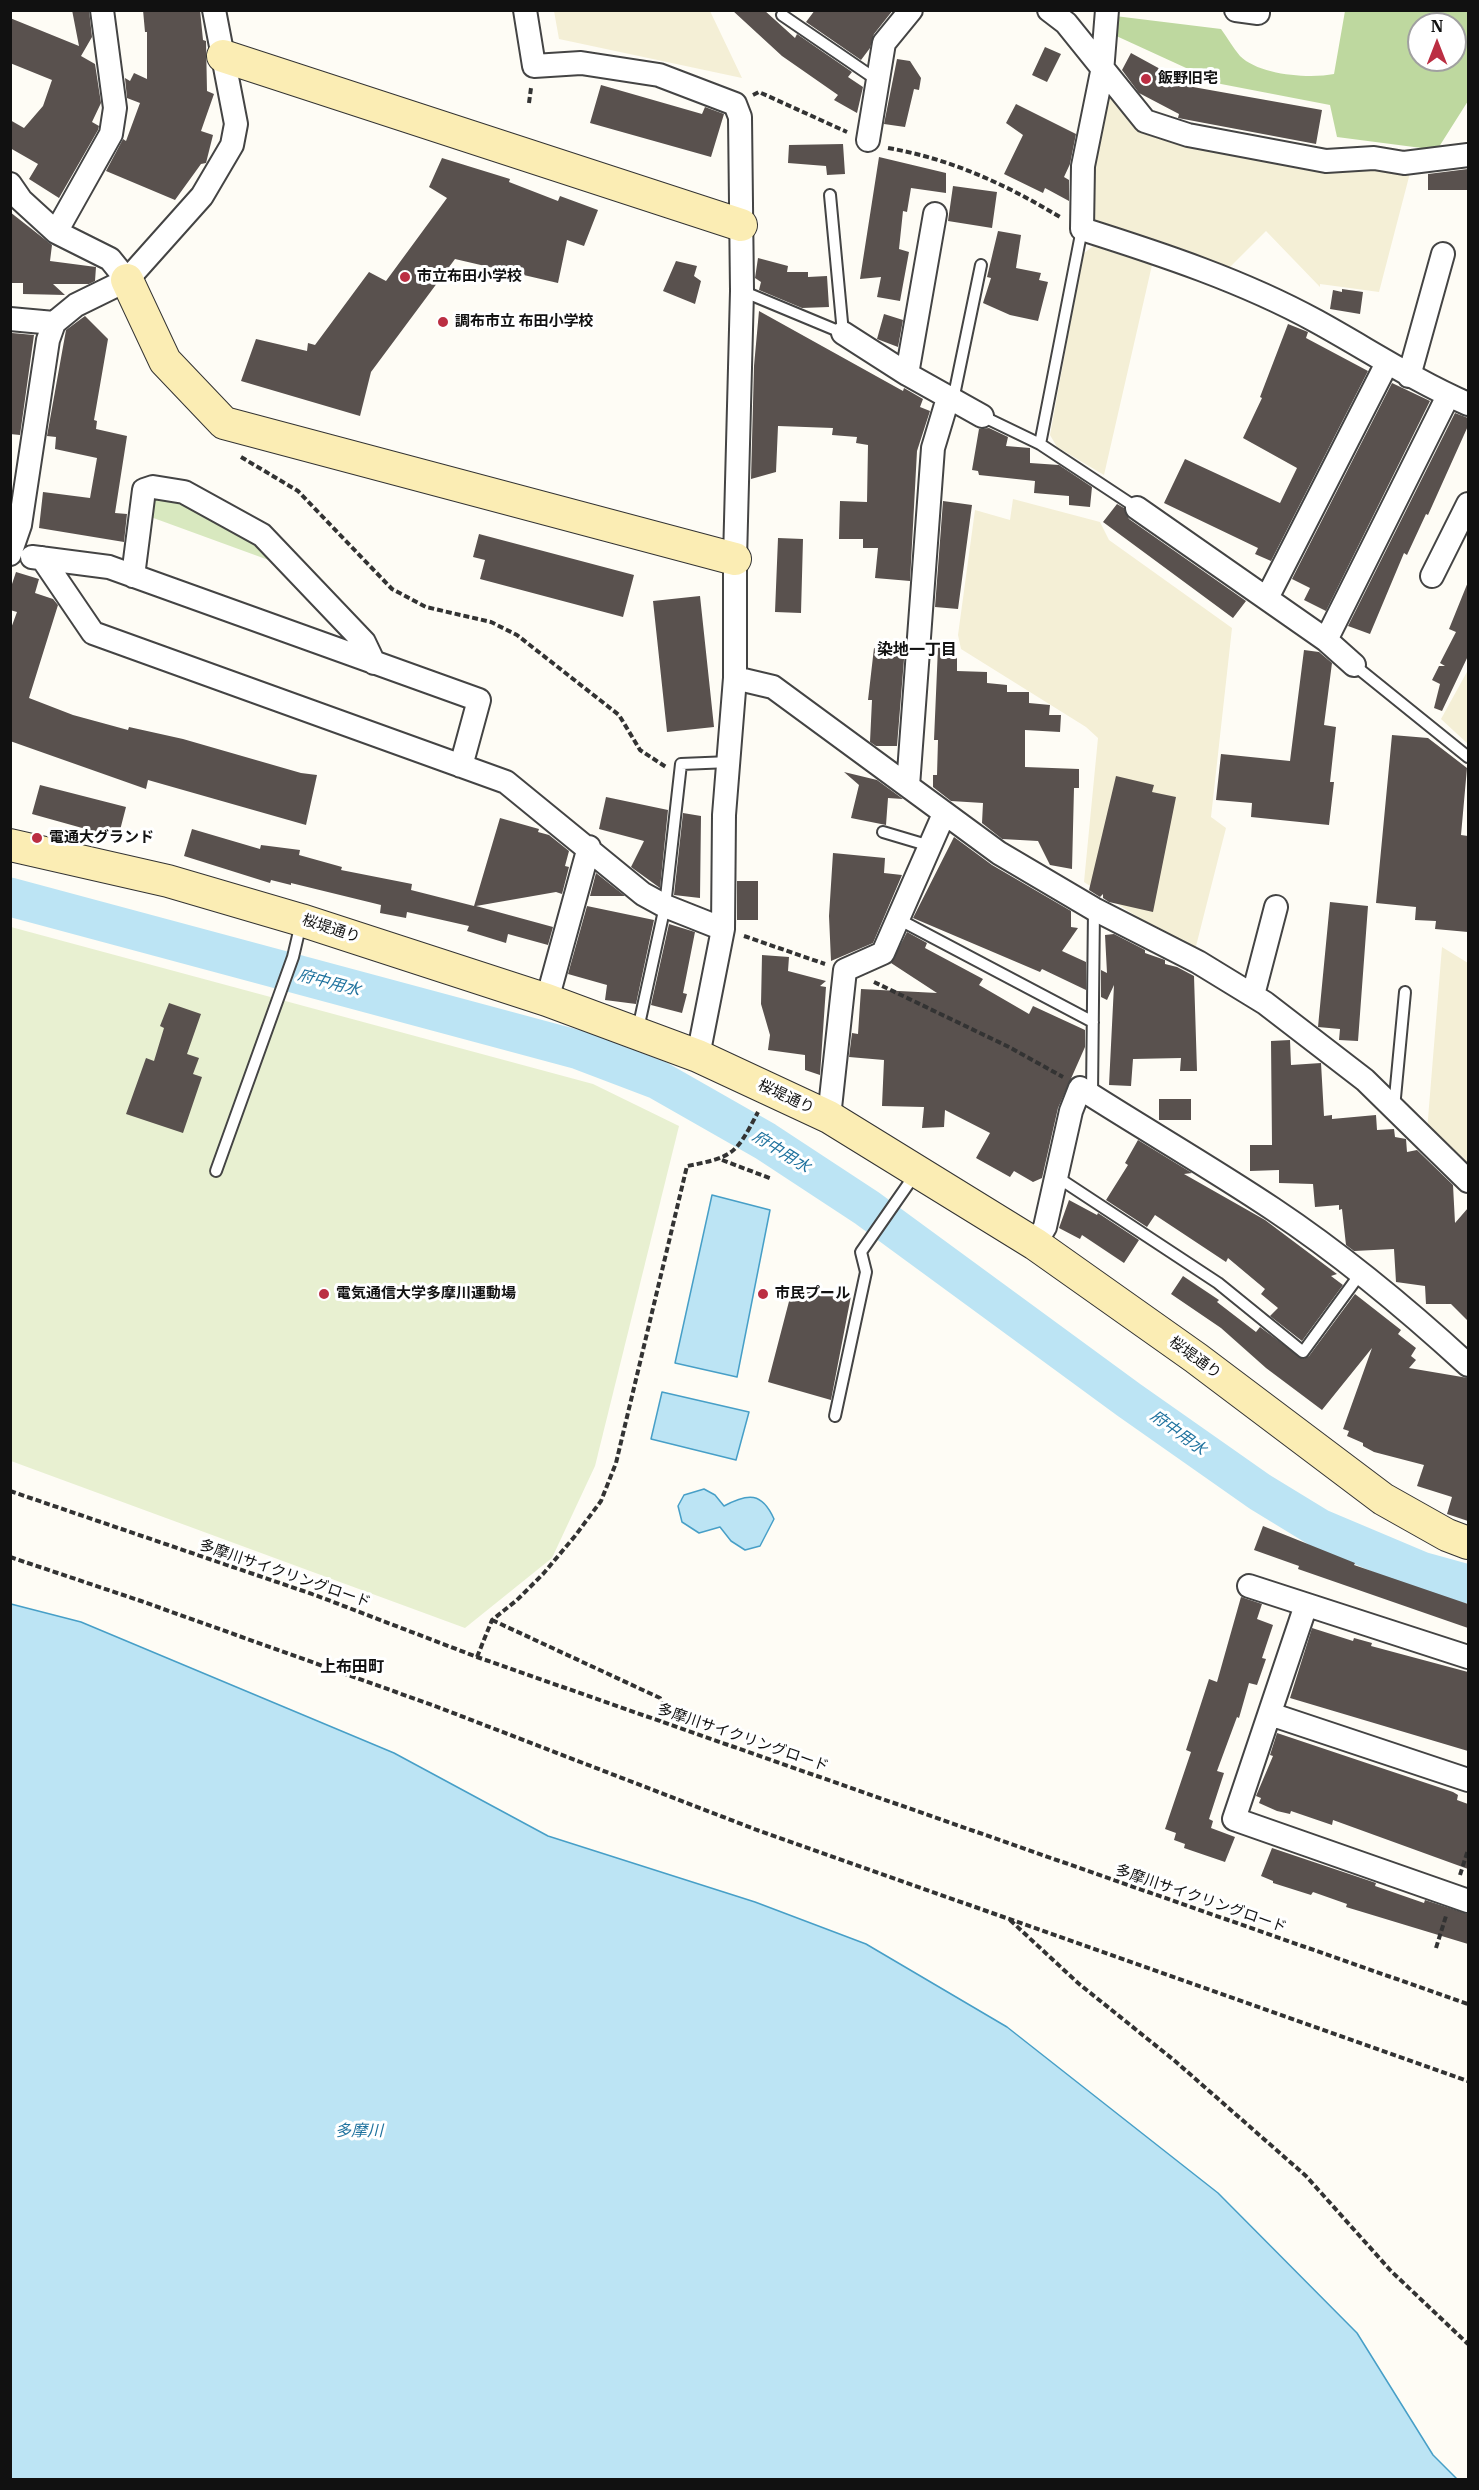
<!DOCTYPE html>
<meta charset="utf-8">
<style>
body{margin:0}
#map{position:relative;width:1479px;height:2490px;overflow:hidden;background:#fefcf5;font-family:"IBM Plex Serif",serif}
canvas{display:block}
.frame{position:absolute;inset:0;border:12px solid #111;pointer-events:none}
.north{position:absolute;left:1407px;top:12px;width:60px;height:60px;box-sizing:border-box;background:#fff;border:2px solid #a0a0a0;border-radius:50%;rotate:0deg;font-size:16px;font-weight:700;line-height:24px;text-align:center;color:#111}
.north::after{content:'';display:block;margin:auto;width:21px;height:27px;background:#bb2e42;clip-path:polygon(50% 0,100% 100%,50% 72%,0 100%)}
</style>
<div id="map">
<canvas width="1479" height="2490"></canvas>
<div class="frame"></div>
<div class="north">N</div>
</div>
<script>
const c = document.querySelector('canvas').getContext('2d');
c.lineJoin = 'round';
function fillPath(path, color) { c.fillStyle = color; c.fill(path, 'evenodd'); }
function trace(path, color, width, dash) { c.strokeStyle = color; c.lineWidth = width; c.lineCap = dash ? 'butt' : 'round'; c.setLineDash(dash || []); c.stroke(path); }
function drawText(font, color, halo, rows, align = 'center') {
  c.font = font + ' "IBM Plex Serif","Noto Sans JP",serif'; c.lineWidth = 6; c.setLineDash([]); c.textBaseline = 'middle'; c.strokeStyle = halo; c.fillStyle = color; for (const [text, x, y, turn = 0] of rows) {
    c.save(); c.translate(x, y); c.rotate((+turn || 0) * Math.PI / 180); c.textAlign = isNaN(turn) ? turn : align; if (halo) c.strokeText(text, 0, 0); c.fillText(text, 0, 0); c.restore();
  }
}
fillPath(new Path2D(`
 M554 11H710L742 78 559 39Z
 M1106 90 1130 116 1375 168 1410 173 1379 292 1320 284V287L1266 231 1227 270 1094 224 1088 211 1094 151Z
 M1093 246 1152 265 1104 475 1057 447 1050 435 1083 254Z
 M1013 499 1100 522 1109 540 1232 628 1211 817 1226 828 1194 954 1084 882 1098 738 1086 727 961 649 958 635 975 510 1010 520Z
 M1468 670V744L1441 719Z
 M1442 947 1468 963V1170L1427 1131Z`), '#f4efd6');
fillPath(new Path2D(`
 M157 497 184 501 256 544 274 562 148 516 150 502Z`), '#d8e8bf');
fillPath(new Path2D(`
 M1345 11H1468V101L1437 150 1337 137 1330 105 1221 84 1112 34 1115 16 1221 29C1227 37 1233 48 1240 56 1259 75 1309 79 1334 74ZM1419 24H1455V60H1419Z`), '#bed89f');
fillPath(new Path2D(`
 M11 927 593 1084 679 1126 595 1466 552 1558 465 1628 11 1461Z`), '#e8f0d1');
const water = new Path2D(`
 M712 1195 770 1210 737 1377 675 1363Z
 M662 1392 749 1412 736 1460 651 1439Z
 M704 1489 715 1495 724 1506C748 1493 762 1492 774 1519L760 1546 745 1550 731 1541 720 1527 699 1533 682 1522 678 1506 684 1495Z
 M11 1604 81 1622 394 1753 548 1836 755 1902 866 1944 1007 2027 1218 2193 1357 2333 1433 2455 1457 2479H11Z`);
fillPath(water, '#bce4f4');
trace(water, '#479fc7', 1.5);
trace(new Path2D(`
 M10 897 579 1050 658 1080 765 1141 867 1208 1129 1400 1260 1492 1319 1528 1421 1571 1468 1584`), '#bce4f4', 39);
fillPath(new Path2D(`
 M72 10H89L92 37 81 56 95 64 101 103 92 122 99 126 98 130 59 198 29 179 38 164 10 148V120L24 128 43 106 52 80 10 63V18L79 46Z
 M143 10H200L203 40 206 41 207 91 214 94 201 131 213 135 206 163 201 164 175 200 106 171 123 139 126 141 140 103 127 98 125 78 130 81 134 73 147 79V32H145Z
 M732 10H764L795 38 797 34 852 72 848 77 863 87 857 113 834 100 838 95 782 56Z
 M815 10H893L874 34 870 48 861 60 806 22Z
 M1045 47 1061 54 1047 82 1032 75Z
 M1131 53 1193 87 1322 110 1316 144 1178 118 1179 114 1139 93 1122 70Z
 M897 59 910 61 921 78 919 90 914 89 905 127 884 124Z
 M601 85 702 114 705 107 724 114 711 157 590 123Z
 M1016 104 1076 134 1070 164 1064 177 1069 180V201L1045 188 1043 193 1004 174 1023 135 1006 123Z
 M843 144 845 174 827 175 826 166 788 163 789 145Z
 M879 157 946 173V193L911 188 907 212 903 211 899 249 909 252 900 301 877 297 881 277 860 279Z
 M442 158 510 179 509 182 558 201 560 196 598 210 584 246 567 240 558 283 455 259 371 372 360 416 241 381 256 339 307 351 308 343 315 345 369 272 386 281 447 198 429 187Z
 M1468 169V190H1428V174Z
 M953 186 997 192 992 228 948 221Z
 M10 212 52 245 50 261 96 267 95 281 89 284H53L65 295 23 294V283H10Z
 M998 231 1021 235 1016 268 1041 273 1039 280 1048 282 1038 321 1010 315 983 303 991 278 987 277Z
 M758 258 788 266 787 272H808V277L827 276 829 307 802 308 759 290 761 282 755 278Z
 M676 261 697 266 694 276 701 281 695 304 663 291Z
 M1342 289 1363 292 1360 314 1330 309 1333 290 1342 292Z
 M759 311 903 391 904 388 923 399 920 407 930 411 917 451 910 581 875 578 878 548H863V539H839L840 501 867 502 868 445 856 443 857 437 832 435 833 428 778 426 776 472 751 479 754 366Z
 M884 314 903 320 898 347 877 339Z
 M85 316 108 339 94 420 97 421 96 429 127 436 115 513 127 514 124 542 39 528 43 492 90 498 97 458 55 449 56 437 47 436 66 330Z
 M1288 324 1308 332 1306 338 1368 371 1271 561 1255 554 1258 548 1164 503 1185 459 1280 503 1297 468 1243 438 1262 398 1260 397Z
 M12 333 34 335 20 435 10 434Z
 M1392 383 1430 401 1326 611 1304 600 1310 588 1292 579Z
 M1455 413 1468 418V426L1428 515 1426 514 1407 555 1404 553 1370 634 1348 626Z
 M989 428 1008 437 1006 446 1030 448V463L1059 465 1092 487 1090 507 1069 505V496L1034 493 1035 481 979 475 978 471 972 470 979 429Z
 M943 501 972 505 958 609 935 607Z
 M1117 504 1124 508 1129 519 1246 601 1233 618 1103 522Z
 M479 534 634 575 623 617 480 579 485 560 473 557Z
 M778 538 803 539 801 613 775 612Z
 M16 572 39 579 35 593 53 599 58 605 29 698 73 715 128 730 129 727 183 739 301 773 317 775 306 825 148 780 146 789 10 741V631L17 612 10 610V590Z
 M1468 582V656L1442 711 1434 708 1440 684 1432 680 1439 666H1445L1440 663 1456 632 1449 629Z
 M700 596 714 727 667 732 653 601Z
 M886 646 905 647 897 746H876L870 742 872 700H868L874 648 886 649Z
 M938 647 957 648V671L987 672V683L1007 685V692H1029V703L1050 705 1049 715H1061L1060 732 1025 730V767L1079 769V788H1074L1072 869 1050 865 1038 841 1002 839 982 823 983 803 951 801 933 787V775H937L938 740H934Z
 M1304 650 1319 652 1332 663 1324 725 1336 727 1330 782H1334L1329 825 1251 817 1252 803 1216 800 1221 754 1290 761Z
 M1392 735 1428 738 1467 768 1461 835 1468 836V932L1435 929 1436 921 1415 920 1416 907 1376 903Z
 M844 772 877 780 903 799 888 798 886 825 851 818 859 785Z
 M1116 776 1154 785 1152 792 1176 797 1153 912 1109 902 1103 898V894L1100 897 1089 890Z
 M40 785 126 807 118 838 32 814Z
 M606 797 668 810 660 888 631 867 644 841 599 829Z
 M683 813 701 816 700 898 674 895Z
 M500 818 539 829 538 832 549 835 569 851 565 866 569 867 562 894 556 892 476 906 553 927 548 945 508 934 506 943 467 931 469 926 407 912 406 918 380 913 381 905 291 883V885L271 880 270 883 184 856 192 829 260 849 261 845 300 850 299 855 342 867 341 870 412 884 411 890 474 906Z
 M954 837 992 865 1071 911V927L1078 928 1062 951 1086 962V990L1042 969 1040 972 913 918Z
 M833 853 885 858 884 873 902 875 873 943 831 961 829 916Z
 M596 873 625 896H590Z
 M737 881H758V920H737Z
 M1330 902 1368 906 1358 1041 1339 1040 1340 1029 1318 1027Z
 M587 906 654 920 636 1004 605 1000 607 985 568 974Z
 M669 924 695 932 683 993 687 994 682 1013 651 1005Z
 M907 932 927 943 925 948 983 979 979 985 1029 1014 1033 1006 1085 1030V1047L1058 1108 1042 1178 1033 1182 1014 1171 1010 1177 976 1158 990 1133 945 1110 944 1127 922 1128 924 1107 882 1106 884 1060 849 1057 852 1033 858 1034 861 989 937 993 891 963Z
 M1114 934 1145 950V953L1165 960V964L1177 967 1194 976 1197 1071H1180L1181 1058 1133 1059 1131 1086 1109 1085 1114 985 1107 1000 1101 997V970L1107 973 1105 935Z
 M762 955 789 957 788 971 826 981 820 986 826 987 820 1075 805 1070V1055L768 1050 770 1035 761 1004Z
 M169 1003 201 1014 187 1054 199 1058 193 1074 202 1077 183 1133 126 1114 146 1058 154 1061 164 1028 160 1026Z
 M1290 1040 1291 1065 1321 1063 1324 1116 1332 1115V1119L1376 1115 1377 1130 1394 1129 1395 1137 1406 1139 1407 1152 1417 1150 1453 1185 1455 1223 1468 1208V1321L1451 1304H1426L1425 1286 1396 1282 1394 1249 1354 1251 1346 1245 1342 1209 1339 1210V1205L1315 1207 1313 1184 1279 1183V1170L1250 1171V1145H1272L1271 1041Z
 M1159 1099H1191V1120H1159Z
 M1138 1140 1192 1173 1184 1174 1265 1220 1337 1274 1331 1276 1343 1285 1302 1341 1270 1316 1278 1308 1261 1294 1265 1289 1228 1258 1226 1262 1155 1215 1147 1227 1106 1200 1128 1165 1125 1163Z
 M1069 1200 1097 1215 1098 1213 1139 1240 1124 1263 1082 1235 1080 1239 1059 1228Z
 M1183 1276 1219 1300 1217 1302 1256 1332 1260 1327 1303 1359 1309 1356 1355 1294 1401 1330 1398 1334 1416 1348 1411 1356 1416 1360 1409 1368 1468 1378V1521L1447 1514 1452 1497 1417 1486 1424 1465 1374 1452 1363 1446V1443L1347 1436 1349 1431 1343 1429 1372 1348 1322 1410 1266 1368 1221 1328 1171 1294Z
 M793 1286 851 1296 831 1400 768 1382Z
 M1263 1526 1355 1563 1354 1565 1468 1604V1628L1298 1569 1299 1566 1254 1550Z
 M1241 1597 1262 1604 1257 1619 1273 1625 1262 1658 1266 1659 1257 1685 1249 1683 1239 1718 1237 1717 1217 1771 1224 1773 1209 1819 1213 1821 1211 1828 1235 1837 1225 1862 1184 1848 1185 1844 1174 1840 1176 1833 1165 1829 1191 1752 1186 1750 1209 1679 1217 1682Z
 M1312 1628 1353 1641 1354 1638 1372 1643 1371 1646 1468 1672V1751L1290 1698Z
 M1277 1733 1453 1792 1458 1795 1457 1800 1468 1804V1869L1333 1820 1332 1825 1291 1811 1290 1814 1277 1811 1259 1803 1261 1798 1256 1796 1273 1756 1270 1755Z
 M1272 1848 1376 1883 1375 1886 1424 1903 1425 1900 1468 1914V1944L1346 1907 1347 1904 1313 1892 1311 1895 1273 1883V1881L1261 1876Z`), '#59514e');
const lane = new Path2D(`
 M782 15 877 80
 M742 291 843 333 830 195
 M953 400 981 265
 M982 416 1040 444 1137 508
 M1040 444 1082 229
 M1354 665 1468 757
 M883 832 930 846
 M898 919 1093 1022
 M638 1029 665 906 681 764 730 762
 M1092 1094 1094 909
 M1394 1108 1405 992
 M216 1171 293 957 301 923
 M1057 1177 1218 1283 1303 1352 1360 1274
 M835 1416 866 1272 861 1252 916 1173`);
const street = new Path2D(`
 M525 10 534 66 581 63 659 75 735 104 740 117 742 291 735 559V678L724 815 723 929 698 1056
 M1049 10 1066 23 1145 121 1188 135 1326 161 1374 158 1404 163 1468 155
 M1107 10 1102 72 1083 166 1082 229C1161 254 1243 281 1316 321 1367 349 1415 381 1468 404
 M1236 10 1258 13V10
 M868 140 884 43 911 10
 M10 184 21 200 56 232 110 259 127 280
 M56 232 111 134 115 108 102 10
 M10 319 54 323
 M843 333 907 374 982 416
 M907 374 935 214
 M1409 376 1443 254
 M1137 508 1326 640 1354 665
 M10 554 20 525 48 340 54 323 76 305 127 280 202 196 232 145 236 124 214 10
 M32 557 109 567 479 700 461 766
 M42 558 93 633 506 782 643 894 665 906 723 929
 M133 576 144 490 153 487 184 492 262 535 364 642 374 663
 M1432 576 1468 504
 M1267 598 1387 363
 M1326 640 1448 396
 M735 678 773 687 999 853 1094 909 1198 962 1265 1003 1365 1080 1468 1181
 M908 786 933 448 948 398
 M1253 995 1276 907
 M547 1000 589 847
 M829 1117 845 970 883 953 944 814
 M1035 1244 1045 1227 1071 1111 1080 1088C1144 1129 1210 1167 1273 1209 1342 1255 1407 1309 1468 1365
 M1249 1586 1468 1657
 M1306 1605 1234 1819 1468 1901
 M1270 1714 1468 1780`);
const secondary = new Path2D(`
 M223 56 741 225
 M127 280 165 361 224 423 735 559
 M10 845 168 881 301 920 547 1000 698 1056 829 1117 1035 1244 1196 1358 1383 1499 1447 1535 1468 1543`);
trace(lane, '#444', 14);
trace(street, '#444', 26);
trace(secondary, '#333', 34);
trace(new Path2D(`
 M753 95 759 92 847 132
 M529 103 531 88
 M888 148C951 159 1005 184 1060 217
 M241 457 298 491 392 589 426 607 491 622 517 635 619 715 640 750 666 767
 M744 936 825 964
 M874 982 1009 1047 1063 1077
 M722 1160 772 1179
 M10 1491 315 1595 477 1657 1468 2004
 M10 1557 141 1601 435 1706 757 1830 1468 2081
 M492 1620 660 1698 663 1707 659 1721
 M477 1657 492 1620 517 1600 543 1574 575 1536 601 1501 616 1463 687 1166C734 1157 736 1154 758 1112
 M1460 1875 1468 1850
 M1010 1920 1078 1983 1175 2061 1306 2176 1391 2271 1468 2344
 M1436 1948 1446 1916`), '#333', 4, [6, 3]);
trace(lane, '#fff', 10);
trace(street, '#fff', 22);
trace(secondary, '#fbedb4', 32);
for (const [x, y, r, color] of [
 [1146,79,6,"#bb2e42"],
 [405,277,6,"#bb2e42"],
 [443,322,6,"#bb2e42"],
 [37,838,6,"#bb2e42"],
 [324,1294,6,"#bb2e42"],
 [763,1294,6,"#bb2e42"]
]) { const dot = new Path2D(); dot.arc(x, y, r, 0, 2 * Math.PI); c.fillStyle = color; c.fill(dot); trace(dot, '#fff', 2); }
drawText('bold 15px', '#111', '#fff', [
 ["飯野旧宅",1158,79],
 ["市立布田小学校",417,277],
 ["調布市立 布田小学校",455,322],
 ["電通大グランド",49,838],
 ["電気通信大学多摩川運動場",336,1294],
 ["市民プール",775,1294]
], 'left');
drawText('15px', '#111', '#fff', [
 ["桜堤通り",331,929,18],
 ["桜堤通り",786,1097,25],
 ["桜堤通り",1195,1358,36],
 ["多摩川サイクリングロード",285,1574,19],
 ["多摩川サイクリングロード",743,1738,19],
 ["多摩川サイクリングロード",1201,1899,19]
]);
drawText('bold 16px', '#111', '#fff', [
 ["染地一丁目",917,650],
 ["上布田町",352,1667]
]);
drawText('italic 16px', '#1f729e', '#fff', [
 ["府中用水",329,983,15],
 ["府中用水",781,1152,32],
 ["府中用水",1178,1433,36],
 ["多摩川",359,2131]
]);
</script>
